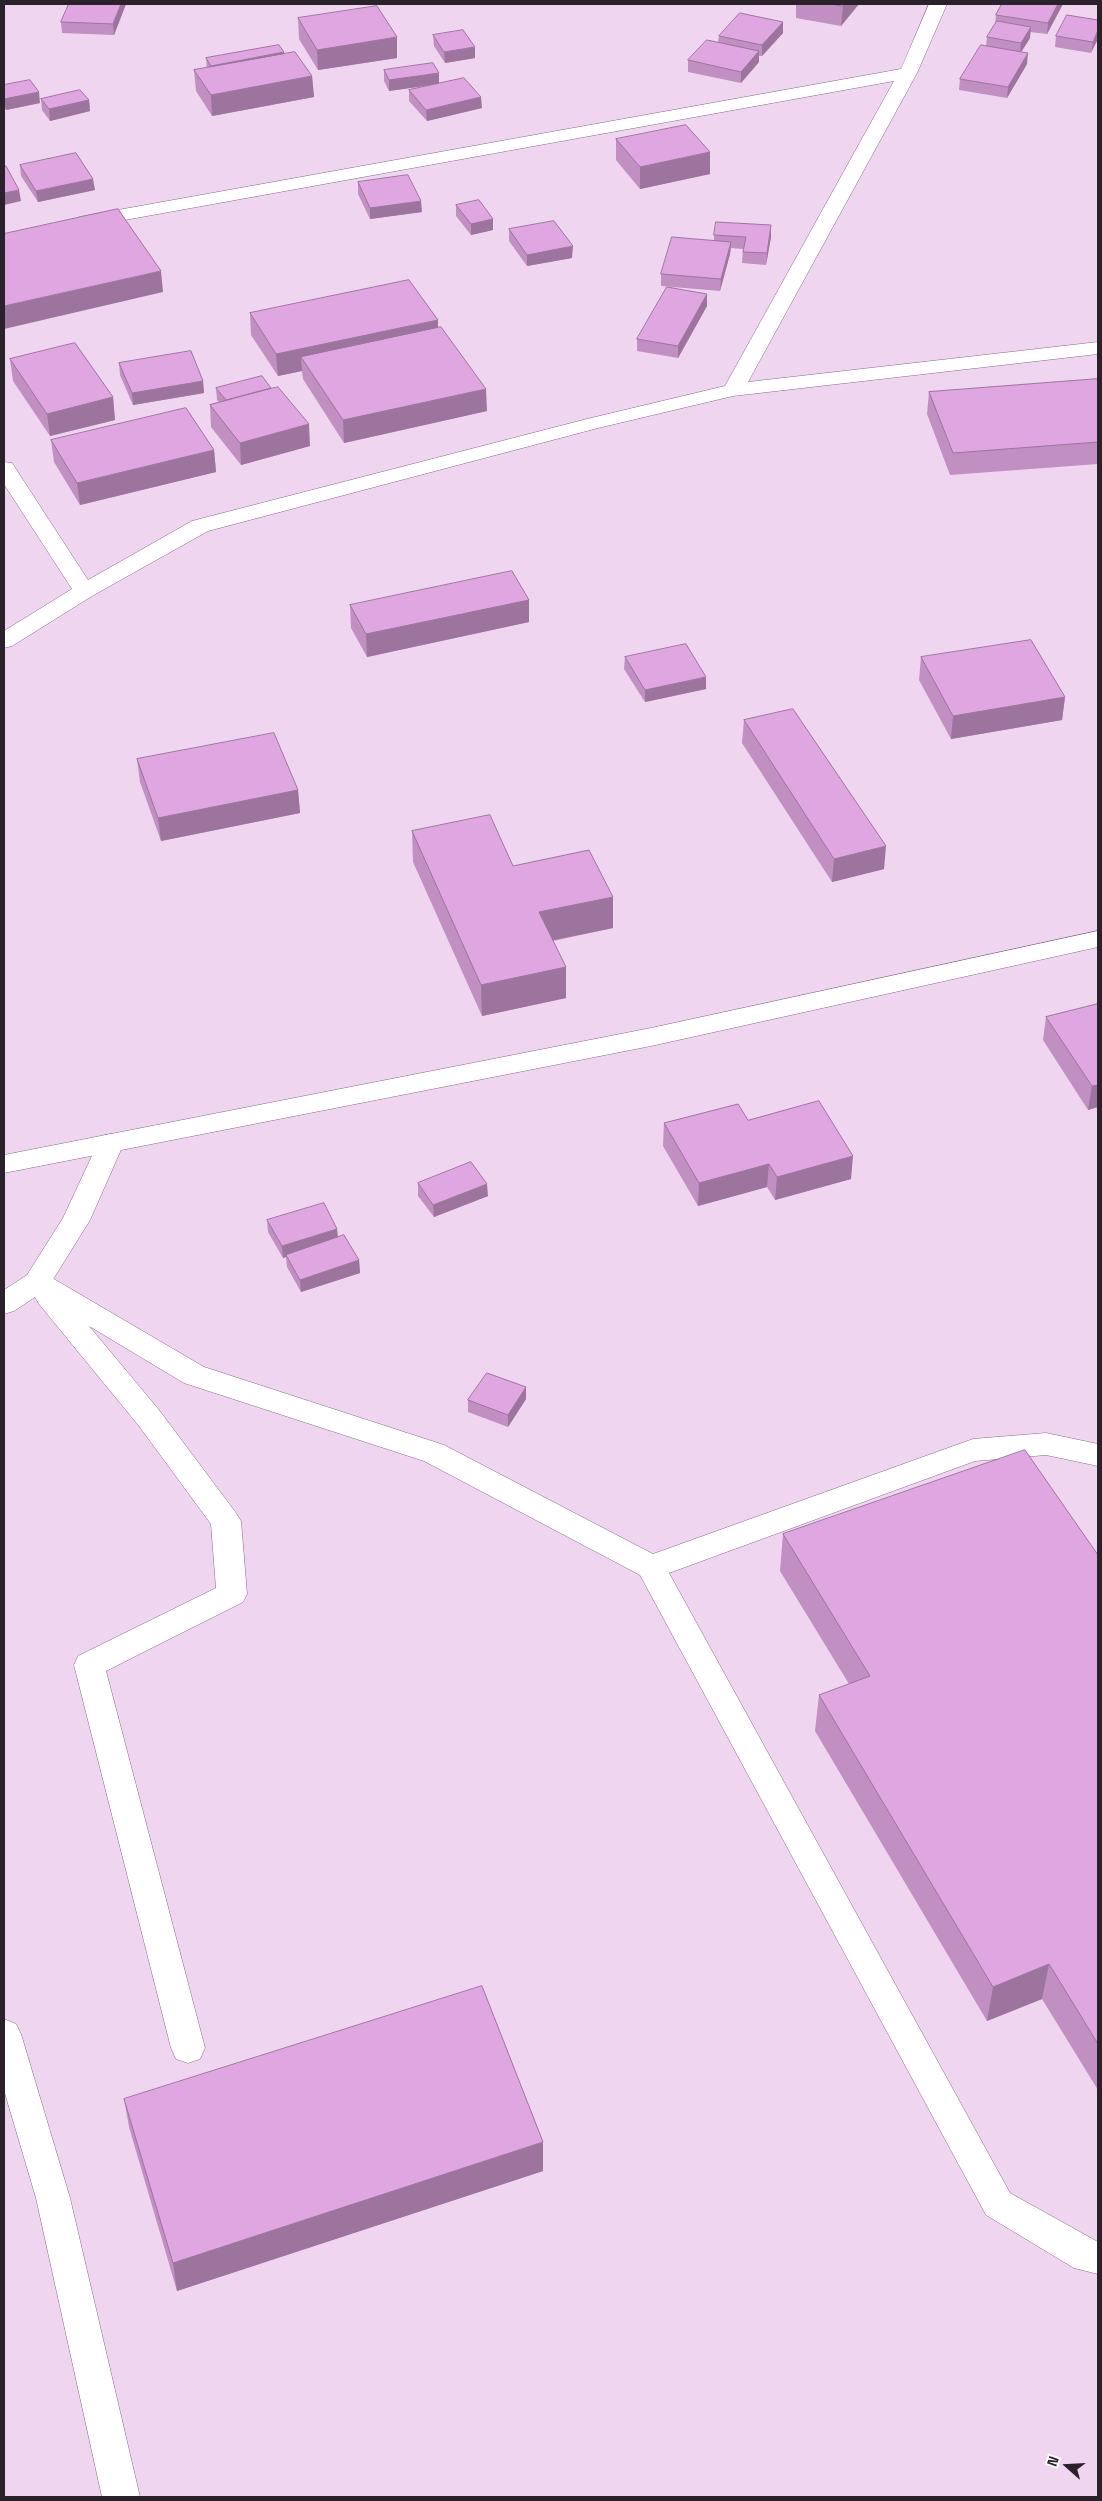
<!DOCTYPE html>
<style>
body{margin:0}
#map{position:relative;width:1102px;height:2501px;overflow:hidden;background:#efd5ef;font-family:"Space Grotesk",sans-serif}
canvas{display:block}
.frame{position:absolute;inset:0;border:5px solid #2a212b;pointer-events:none}
.north{position:absolute;left:1042px;top:2441px;width:50px;height:50px;-webkit-text-stroke:4px #fff;paint-order:stroke;rotate:289deg;font-size:14px;font-weight:700;line-height:20px;text-align:center;color:#2a212b}
.north::after{content:'';display:block;margin:auto;width:18px;height:22px;background:#2a212b;clip-path:polygon(50% 0,100% 100%,50% 72%,0 100%)}
</style>
<div id="map">
<canvas width="1102" height="2501"></canvas>
<div class="frame"></div>
<div class="north">N</div>
</div>
<script>
const c = document.querySelector('canvas').getContext('2d');
c.lineJoin = 'round';
function trace(path, color, width, dash) { c.strokeStyle = color; c.lineWidth = width; c.lineCap = dash ? 'butt' : 'round'; c.setLineDash(dash || []); c.stroke(path); }
function fillPath(path, color) { c.fillStyle = color; c.fill(path, 'evenodd'); }
const service = new Path2D(`
 M37 1272 47 1275 204 1367 444 1445 653 1554 973 1439 1046 1433 1098 1444V1466L1046 1455 975 1461 669 1573 1010 2193 1098 2242V2274L1074 2268 986 2215 640 1575 424 1461 184 1383 89 1326 159 1410 236 1513 241 1521 247 1594 243 1602 106 1671 205 2048 200 2059 188 2063 176 2059 171 2048 74 1665 78 1656 216 1588 211 1524 139 1426 39 1304 35 1297 36 1295 27 1289 23 1282 27 1275Z`);
const minor = new Path2D(`
 M929 4H947L917 73 748 382 1098 342V354L733 396 598 428 208 531 92 596 12 646 4 648V631L72 589 4 484V462L12 463 88 580 192 521 587 419 725 386 894 81 86 227 79 225 76 221 79 217 901 69Z
 M111 1134 120 1136 124 1143 90 1220 47 1289 14 1311 4 1314V1290L27 1275 63 1218 98 1143 102 1136Z
 M4 2019 16 2024 21 2034 70 2198 140 2497H102L36 2198 4 2090Z`);
const tertiary = new Path2D(`
 M1098 931V947L651 1046 4 1173V1155L651 1028Z`);
trace(service, '#846d84', 1);
trace(minor, '#846d84', 1);
trace(tertiary, '#846d84', 1);
fillPath(service, '#fff');
fillPath(minor, '#fff');
fillPath(tertiary, '#fff');
fillPath(new Path2D(`
 M69 4H126L114 35 62 33 61 22Z
 M796 4H859L841 26 796 18Z
 M1002 4H1063L1047 34 1030 32V38L1021 52 1027 64 1007 98 959 90 960 79 986 46 987 37 995 25 996 15Z
 M298 18 397 58 318 70 299 39Z
 M1098 20 1091 53 1055 47 1056 36Z
 M783 33 762 56H759V62L741 83 688 72V60L718 42 719 36Z
 M433 35 475 58 445 63 434 46Z
 M284 52V54L312 76 314 97 212 116 196 91 194 70 207 68 206 58Z
 M384 70 439 73V84L482 108 427 121 409 101V90L437 84 389 91 384 81Z
 M4 85 40 103 6 110 4 107Z
 M41 99 89 100 90 111 50 121 42 110Z
 M616 139 710 152V174L640 189 616 160Z
 M20 165 95 190 38 202 21 176Z
 M358 182 422 212 370 219 358 194Z
 M456 205 493 219V230L471 235 456 216Z
 M509 229 572 258 527 266 509 241Z
 M714 235 771 237 766 265 742 263 743 249 731 248 730 254 720 291 661 286V274L714 241Z
 M707 294V306L678 358 637 351V339Z
 M250 313 438 327 487 411 344 443 303 379 302 371 278 376 251 335Z
 M10 359 113 397 115 420 50 436 13 381Z
 M119 363 203 381 204 393 133 405 120 375Z
 M1098 379V464L950 475 927 414 929 392Z
 M216 388 310 446 241 465 211 427 210 405 219 402 217 400Z
 M51 440 214 450 216 472 80 505 54 462Z
 M529 600V622L367 657 351 628 350 605Z
 M625 657 706 689 645 702 624 669Z
 M921 657 1065 697 1062 720 951 739 919 680Z
 M744 720 884 869 832 882 742 743Z
 M137 759 298 790 300 813 161 841 140 782Z
 M412 831 513 866 613 928 553 941 566 998 482 1016 413 862Z
 M1098 1004V1107L1088 1110 1043 1040 1046 1017Z
 M748 1120 851 1179 775 1200 767 1187 698 1206 663 1146 664 1123Z
 M418 1183 488 1196 434 1217 418 1196Z
 M267 1220 337 1229 338 1237 359 1260 360 1273 301 1292 287 1267 286 1257 283 1258 268 1232Z
 M526 1387V1399L508 1427 468 1412V1400Z
 M783 1534 1098 1555V2090L1042 1999 987 2021 815 1731 819 1695 849 1684 780 1571Z
 M124 2099 543 2171 177 2291 129 2127Z`), '#c18fc2');
fillPath(new Path2D(`
 M121 4H126L114 35 113 24Z
 M844 4H859L841 26 843 6Z
 M1058 4H1063L1047 34 1048 23Z
 M783 22V33L762 56V45Z
 M1031 27 1030 38 1020 54 1021 43Z
 M1098 30V39L1091 53 1093 42Z
 M397 37V58L318 70 317 50Z
 M475 47V58L445 63 444 52Z
 M759 51V62L741 83V72Z
 M284 52V63L212 77 211 66Z
 M1028 53 1027 64 1007 98 1008 87Z
 M439 73V84L389 91V80Z
 M312 76 314 97 212 116 211 95Z
 M39 92 40 103 6 110 4 99Z
 M481 97 482 108 427 121 426 110Z
 M89 100 90 111 50 121 49 109Z
 M710 152V174L640 189V167Z
 M93 179 95 190 38 202 36 191Z
 M19 190 21 201 4 205V193Z
 M421 201 422 212 370 219V208Z
 M493 219V230L471 235V224Z
 M771 225V237L766 265 767 253Z
 M731 242 730 254 720 291 721 279Z
 M573 246 572 258 527 266V255Z
 M161 271 163 292 4 329V306Z
 M707 294V306L678 358V346Z
 M438 320V341L301 357 302 371 278 376 276 354Z
 M203 381 204 393 133 405 132 393Z
 M486 389 487 411 344 443 343 420Z
 M113 397 115 420 50 436 47 414Z
 M309 424 310 446 241 465 240 443Z
 M214 450 216 472 80 505 77 483Z
 M529 600V622L367 657 366 634Z
 M706 677V689L645 702V690Z
 M1065 697 1062 720 951 739 953 716Z
 M298 790 300 813 161 841 158 818Z
 M886 846 884 869 832 882 834 859Z
 M613 897V928L539 943V912Z
 M566 967V998L482 1016 481 985Z
 M1098 1085V1107L1088 1110 1092 1086Z
 M853 1156 851 1179 775 1200 777 1177Z
 M769 1164 767 1187 698 1206 699 1183Z
 M487 1184 488 1196 434 1217 433 1205Z
 M337 1229 338 1241 286 1255V1257L283 1258 282 1246Z
 M359 1260 360 1273 301 1292 300 1280Z
 M526 1387V1399L508 1427V1415Z
 M1049 1964 1042 1999 987 2021 993 1987Z
 M543 2142V2171L177 2291 173 2263Z`), '#9d749e');
const building = new Path2D(`
 M69 4H121L113 24 61 22Z
 M832 4H844L843 6Z
 M1002 4H1058L1048 23 996 15Z
 M377 6 397 37 317 50 298 18Z
 M740 13 783 22 762 45 719 36Z
 M1067 15 1098 20V30L1093 42 1056 36Z
 M997 21 1031 27 1021 43 987 37Z
 M463 30 475 47 444 52 433 35Z
 M707 40 759 51 741 72 688 60Z
 M279 45 284 52 211 66 206 58Z
 M981 45 1028 53 1008 87 960 79Z
 M295 52 312 76 211 95 194 70Z
 M433 63 439 73 389 80 384 70Z
 M464 78 481 97 426 110 409 90Z
 M30 80 39 92 4 99V85Z
 M80 90 89 100 49 109 41 99Z
 M686 125 710 152 640 167 616 139Z
 M76 153 93 179 36 191 20 165Z
 M4 166H6L19 190 4 193Z
 M408 175 421 201 370 208 358 182Z
 M479 200 493 219 471 224 456 205Z
 M118 209 161 271 4 306V234Z
 M554 221 573 246 527 255 509 229Z
 M716 222 771 225 767 253 743 252 746 237 714 235Z
 M672 237 731 242 721 279 661 274Z
 M409 280 438 320 276 354 250 313Z
 M667 287 707 294 678 346 637 339Z
 M441 327 486 389 343 420 301 357Z
 M75 343 113 397 47 414 10 359Z
 M191 351 203 381 132 393 119 363Z
 M262 376 271 388 226 400 216 388Z
 M1098 379V442L953 453 929 392Z
 M278 387 309 424 240 443 210 405Z
 M186 408 214 450 77 483 51 440Z
 M512 571 529 600 366 634 350 605Z
 M1031 640 1065 697 953 716 921 657Z
 M686 644 706 677 645 690 625 657Z
 M793 709 886 846 834 859 744 720Z
 M274 733 298 790 158 818 137 759Z
 M490 815 513 866 589 850 613 897 539 912 566 967 481 985 412 831Z
 M1098 1004V1085L1092 1086 1046 1017Z
 M819 1101 853 1156 777 1177 769 1164 699 1183 664 1123 738 1104 748 1120Z
 M471 1162 487 1184 433 1205 418 1183Z
 M324 1203 337 1229 282 1246 267 1220Z
 M344 1235 359 1260 300 1280 286 1255Z
 M487 1373 526 1387 508 1415 468 1400Z
 M1025 1450 1098 1555V2044L1049 1964 993 1987 819 1695 870 1676 783 1534Z
 M482 1986 543 2142 173 2263 124 2099Z`);
fillPath(building, '#e0a6e1');
trace(building, '#9d749e', 1);
</script>
